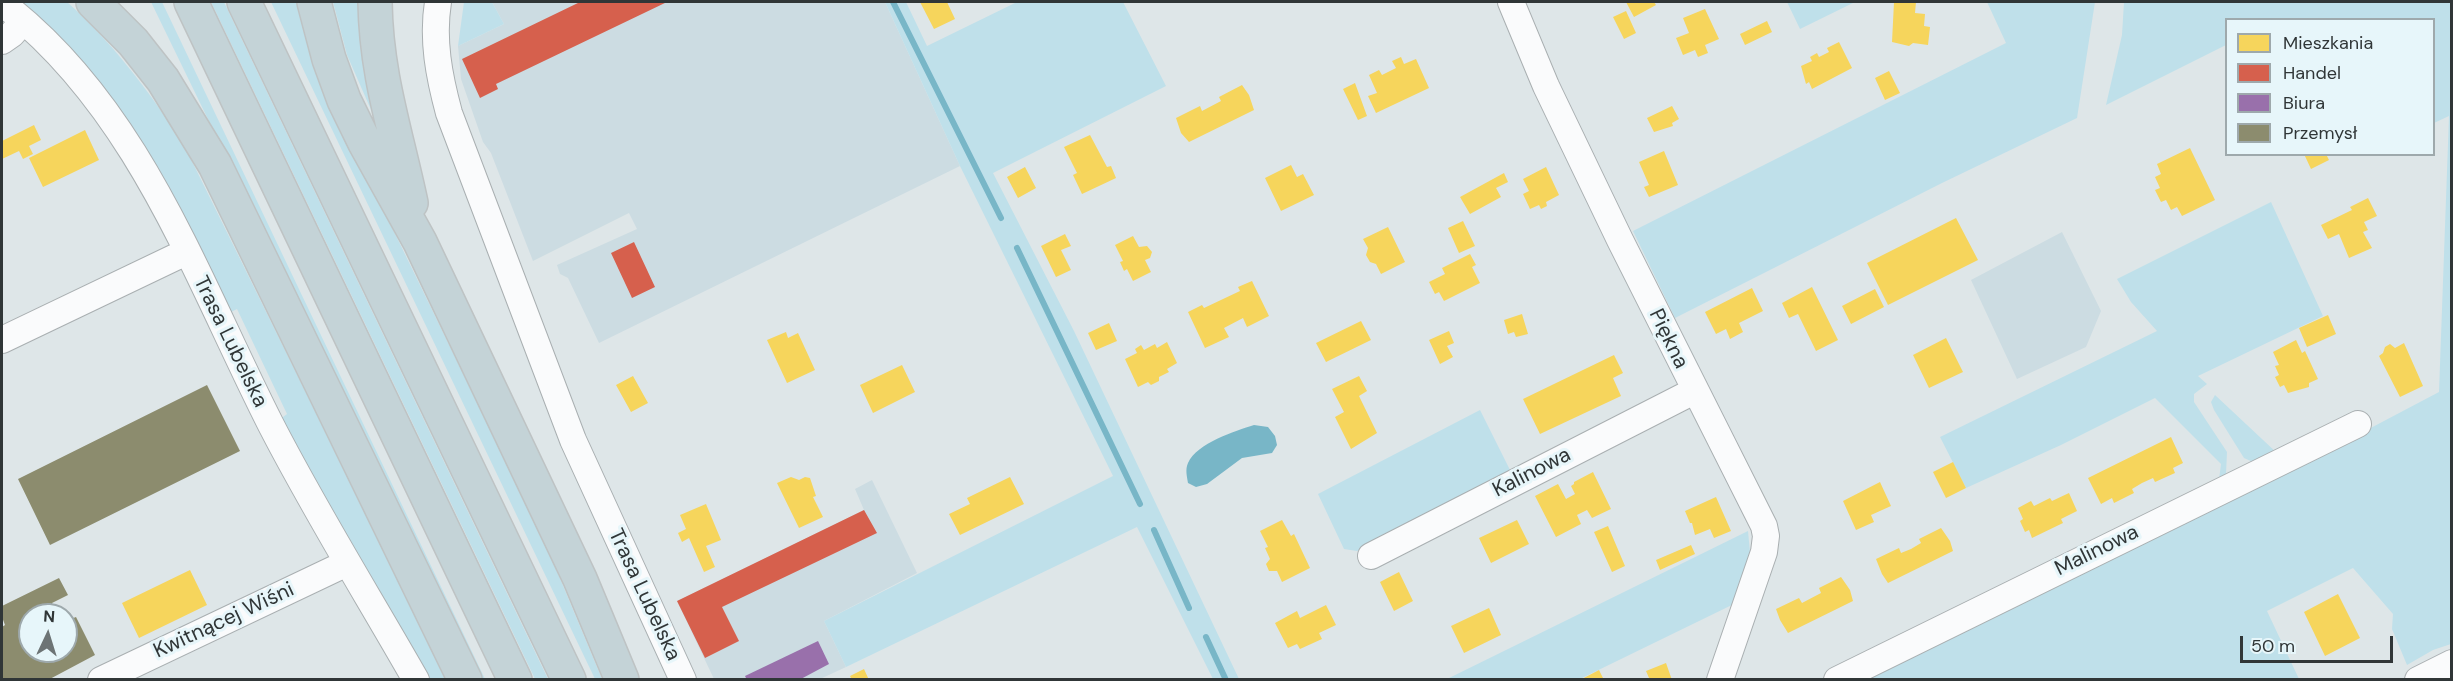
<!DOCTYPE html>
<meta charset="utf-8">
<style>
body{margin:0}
#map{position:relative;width:2453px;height:681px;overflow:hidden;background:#dee6e8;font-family:"DM Sans",sans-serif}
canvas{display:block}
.frame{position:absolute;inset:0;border:3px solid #303637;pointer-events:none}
.legend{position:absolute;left:2225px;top:18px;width:210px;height:138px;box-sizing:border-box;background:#e7f6fa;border:2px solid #9ea9ac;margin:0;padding:8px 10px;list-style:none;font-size:18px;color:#303637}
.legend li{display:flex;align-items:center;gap:12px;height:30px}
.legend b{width:30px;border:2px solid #9ea9ac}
.north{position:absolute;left:18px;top:603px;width:60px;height:60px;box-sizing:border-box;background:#e7f6fa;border:2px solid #9ea9ac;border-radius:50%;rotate:4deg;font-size:16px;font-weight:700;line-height:24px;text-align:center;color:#303637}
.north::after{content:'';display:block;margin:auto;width:21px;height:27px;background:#6d7475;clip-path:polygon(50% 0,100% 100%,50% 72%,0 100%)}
.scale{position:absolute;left:2240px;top:636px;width:153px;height:27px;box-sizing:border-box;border:3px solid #303637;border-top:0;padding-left:8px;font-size:18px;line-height:21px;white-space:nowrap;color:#303637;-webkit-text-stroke:4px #e7f6fa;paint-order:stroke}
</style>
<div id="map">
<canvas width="2453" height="681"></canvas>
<div class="frame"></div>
<ul class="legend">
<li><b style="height:16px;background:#f6d55c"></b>Mieszkania</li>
<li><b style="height:16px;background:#d6604d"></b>Handel</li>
<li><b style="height:16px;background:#9970ab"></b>Biura</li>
<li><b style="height:16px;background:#8c8c6e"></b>Przemysł</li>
</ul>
<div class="north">N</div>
<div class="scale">50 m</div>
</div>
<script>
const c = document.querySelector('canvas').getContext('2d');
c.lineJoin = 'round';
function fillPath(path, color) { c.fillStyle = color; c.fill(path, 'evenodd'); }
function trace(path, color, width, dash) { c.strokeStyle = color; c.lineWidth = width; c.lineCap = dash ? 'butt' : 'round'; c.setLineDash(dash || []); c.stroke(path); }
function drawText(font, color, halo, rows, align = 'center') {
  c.font = font + ' "DM Sans",sans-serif'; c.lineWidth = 6; c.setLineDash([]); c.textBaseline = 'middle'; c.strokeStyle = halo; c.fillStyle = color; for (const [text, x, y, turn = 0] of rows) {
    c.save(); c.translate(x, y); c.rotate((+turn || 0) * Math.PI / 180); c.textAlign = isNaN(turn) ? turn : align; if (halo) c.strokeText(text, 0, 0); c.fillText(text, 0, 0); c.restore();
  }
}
fillPath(new Path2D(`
 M492 2H885L960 166 599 343 568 278 560 274 557 265 637 229 629 213 533 261 491 153 483 142 461 79 458 46 504 24Z
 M2062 232 2101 311 2086 347 2017 379 1971 280Z
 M872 480 917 573 824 621 846 667 820 679H714L677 601 864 510 855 489Z`), '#ccdce2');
fillPath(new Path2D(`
 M14 2H67C112 42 148 90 182 141L447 679H428L279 420 287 414 237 309 227 314C192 243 161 167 114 103 87 65 48 34 14 2Z
 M151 2H162L485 679H480Z
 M211 2H224L548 679H535Z
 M271 2H298L331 102 544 540 602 679H595Z
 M333 2H360L379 128 347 55Z
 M464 2H492L504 24 458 46Z
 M885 2H906L927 46 1017 2H1123L1166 86 993 173 1074 331 1239 679H1213L1137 527 846 667 824 621 1113 476 960 166Z
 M1787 2H1855L1800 29Z
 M1987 2H2095L2077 118 1942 183 1675 318 1633 231 2006 43Z
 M2124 2H2451V644L2433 650 2407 665 2392 629 2393 614 2353 568 2267 611 2299 679 1857 680 2365 431 2439 392 2449 116 2434 123V20H2226V45L2106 105 2122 35Z
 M2271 202 2323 316 2198 376 2207 384 2194 394V402L2227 452 2226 474 2219 480 2221 464 2155 398 2061 445 1966 488 1940 437 2157 331 2131 302 2117 279Z
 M2215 395 2278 454 2255 463 2244 458 2214 410 2211 402Z
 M1480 410 1512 474 1357 551 1344 549 1318 494Z
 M1748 531 1750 552 1736 603 1580 679 1445 680Z`), '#bfe0ea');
fillPath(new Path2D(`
 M1254 425 1268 427 1275 436 1277 445 1272 453 1242 458 1207 484 1196 487 1188 483C1187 476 1185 470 1188 463 1197 443 1235 431 1254 425Z`), '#78b6c7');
fillPath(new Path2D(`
 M920 2H947L955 19 934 29Z
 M1626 2H1654L1656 5 1634 17Z
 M1894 2H1916L1915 13 1925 14 1924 26 1930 27 1928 45 1913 43 1909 46 1892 42Z
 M1705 9 1719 39 1705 45 1708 53 1698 57 1695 50 1683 55 1676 38 1689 33 1683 18Z
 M1626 11 1636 33 1624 39 1613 17Z
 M1767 21 1772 32 1745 45 1740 34Z
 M1839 42 1852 68 1812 89 1809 82 1806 84 1801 66 1812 61 1810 57 1817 53 1819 57 1829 52 1827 48Z
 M1401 57 1404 64 1416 59 1429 88 1376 113 1368 96 1377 93 1369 75 1379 70 1382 75 1396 68 1392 61Z
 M1889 71 1900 93 1885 100 1875 78Z
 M1355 83 1367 116 1358 120 1343 89Z
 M1242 85 1249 95 1254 110 1189 142 1181 133 1176 118 1200 106 1202 111 1221 101 1219 97Z
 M1672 106 1679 119 1672 123 1673 126 1654 132 1647 118Z
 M34 125 41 140 29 146 33 154 23 159 19 151 2 159V141Z
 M85 130 99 160 43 187 29 158Z
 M1090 135 1107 167 1111 166 1116 178 1082 194 1073 175 1077 173 1064 147Z
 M2190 148 2215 200 2182 216 2177 207 2171 210 2166 200 2161 202 2155 190 2160 188 2155 177 2161 174 2157 164Z
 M1664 151 1678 185 1649 197 1644 187 1649 185 1639 162Z
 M2304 154H2326L2329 160 2311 169Z
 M1291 165 1297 177 1303 174 1314 195 1281 211 1265 178Z
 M1025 167 1036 188 1018 198 1007 177Z
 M1546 167 1559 195 1546 202 1547 206 1541 209 1539 205 1530 209 1523 194 1529 191 1523 179Z
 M1504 173 1508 182 1496 188 1501 197 1470 214 1460 197Z
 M2368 198 2377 216 2364 222 2368 230 2363 232 2372 248 2349 258 2339 234 2328 239 2321 225 2352 210 2350 207Z
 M1956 218 1978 260 1888 305 1867 263Z
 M1463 221 1475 246 1459 253 1448 228Z
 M1388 227 1405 262 1381 274 1376 264 1370 262 1366 255 1368 248 1363 239Z
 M1065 234 1071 246 1061 250 1071 270 1056 277 1041 246Z
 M1133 236 1139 247 1147 246 1152 252 1150 258 1145 260 1151 272 1133 281 1127 269 1124 271 1120 262 1123 261 1115 245Z
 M1470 254 1476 265 1472 267 1480 283 1444 301 1439 292 1435 294 1429 282 1445 274 1442 268Z
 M1252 281 1269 316 1247 327 1243 318 1224 328 1229 337 1205 348 1188 312 1202 305 1204 308 1240 291 1238 287Z
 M1812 287 1838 340 1816 351 1798 314 1789 318 1782 303Z
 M1752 288 1763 311 1739 323 1743 332 1730 339 1726 329 1716 334 1705 312Z
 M1875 289 1884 307 1851 324 1842 306Z
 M1522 314 1528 334 1516 337 1514 332 1508 334 1504 320Z
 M2328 315 2336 334 2307 347 2299 328Z
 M1361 321 1371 340 1326 362 1316 343Z
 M1109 323 1117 341 1096 350 1088 333Z
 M1449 331 1454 343 1447 346 1453 357 1440 364 1429 340Z
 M786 332 788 338 798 333 815 370 787 383 767 340Z
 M1946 338 1963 372 1929 388 1913 355Z
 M2296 340 2302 353 2305 351 2318 379 2309 383V387L2288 393 2284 385 2280 387 2275 377 2279 375 2275 366 2279 365 2273 352Z
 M1167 342 1177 363 1167 369 1169 372 1159 377V381L1151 385 1148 382 1138 387 1125 359 1137 353 1135 349 1141 345 1144 350 1155 344 1157 348Z
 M2404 343 2423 386 2400 397 2379 356 2383 353 2385 347 2390 344 2395 348Z
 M1614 355 1623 373 1613 378 1621 396 1540 434 1523 399Z
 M902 365 915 392 873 413 860 385Z
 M633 376 648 403 631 412 616 385Z
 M1359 376 1367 391 1359 396 1377 433 1351 449 1335 417 1344 412 1332 389Z
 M2171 437 2183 463 2173 468 2175 473 2155 482 2153 478 2142 483 2132 489 2134 493 2114 503 2112 498 2101 504 2088 478Z
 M1953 462 1966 488 1946 498 1933 472Z
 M1593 472 1611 509 1592 518 1587 510 1577 515 1581 524 1556 537 1535 496 1558 484 1566 499 1575 494 1571 486 1574 484V482Z
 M791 477 799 480 805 477 810 478 816 496 813 497 823 517 799 528 777 483Z
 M1010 477 1024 504 960 535 949 514 970 504 967 498Z
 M1880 482 1891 506 1871 515 1874 522 1856 530 1843 501Z
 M2069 493 2077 511 2061 519 2063 523 2032 538 2029 530 2025 532 2020 521 2023 519 2018 508 2031 501 2034 506 2050 498 2052 501Z
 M1716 497 1731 531 1714 538 1710 529 1695 535 1692 523H1690L1685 511Z
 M706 504 721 540 706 546 715 567 704 572 689 538 682 542 678 533 686 529 680 515Z
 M1282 520 1291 536 1294 534 1310 568 1282 582 1277 571H1269L1266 564 1270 559 1265 548 1268 547 1260 531Z
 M1517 520 1529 544 1491 563 1479 538Z
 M1608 526 1625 566 1612 572 1594 532Z
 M1941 528 1950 541 1953 551 1888 583 1882 574 1876 559 1899 548 1901 553 1911 549 1921 543 1919 539Z
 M1691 545 1695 554 1660 570 1656 560Z
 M190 570 207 605 139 638 122 603Z
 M1399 572 1413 601 1394 611 1380 582Z
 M1841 577 1850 590 1853 601 1788 633 1780 620 1776 609 1799 598 1802 603 1821 593 1819 588Z
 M2338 594 2360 638 2325 656 2304 612Z
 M1326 605 1336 625 1319 633 1322 639 1300 649 1297 644 1288 648 1275 623 1297 611 1300 618Z
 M1489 608 1501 635 1464 653 1451 626Z
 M1666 663 1672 680H1645L1649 678 1646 671Z
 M864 669 869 680H852L850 676Z
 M1599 670 1604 680H1580Z`), '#f6d55c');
fillPath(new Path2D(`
 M580 2H667L496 84 498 89 480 98 462 59Z
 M634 242 655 287 632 298 611 253Z
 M864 510 877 533 722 607 739 641 705 658 677 601Z`), '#d6604d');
fillPath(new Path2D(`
 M818 641 829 664 799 680H747L745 676Z`), '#9970ab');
fillPath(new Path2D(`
 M207 385 240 451 50 545 18 479Z
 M59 578 68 595 52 603 58 615H30V651H66V621L76 617 95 655 48 680H2V627L5 625 2 617V606Z`), '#8c8c6e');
trace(new Path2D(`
 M893 2 1001 218
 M1017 248 1140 504
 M1154 530 1189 608
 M1206 637 1226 680`), '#78b6c7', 6);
const minor = new Path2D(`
 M438 2C432 40 439 76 449 113L573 440 683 680
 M1511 2 1546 86 1620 240 1764 526 1766 536 1764 552 1720 680
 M2 3C138 107 195 275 270 423 315 511 367 594 416 680
 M2 41 12 34 23 21
 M2 340 186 252
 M1371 556 1694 391
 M101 680 347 563
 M1837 680 2358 424
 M2418 680 2452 663`);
const highway = new Path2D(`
 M93 2 133 42 163 80 215 165 465 680
 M191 2 515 680
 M244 2 569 680
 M314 2 329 59 344 100 365 143 420 242 580 579 622 680
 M375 2C376 75 396 132 411 203`);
trace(minor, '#a9afb1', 28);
trace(highway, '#bec3c4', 36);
trace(minor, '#fafbfc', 26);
trace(highway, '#c4d3d7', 33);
drawText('21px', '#303637', '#e7f6fa', [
 ["Piękna",1668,339,64],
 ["Trasa Lubelska",230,342,64],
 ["Kalinowa",1532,473,-27],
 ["Malinowa",2097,551,-26],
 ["Trasa Lubelska",644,595,65],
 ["Kwitnącej Wiśni",224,621,-25]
]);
</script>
